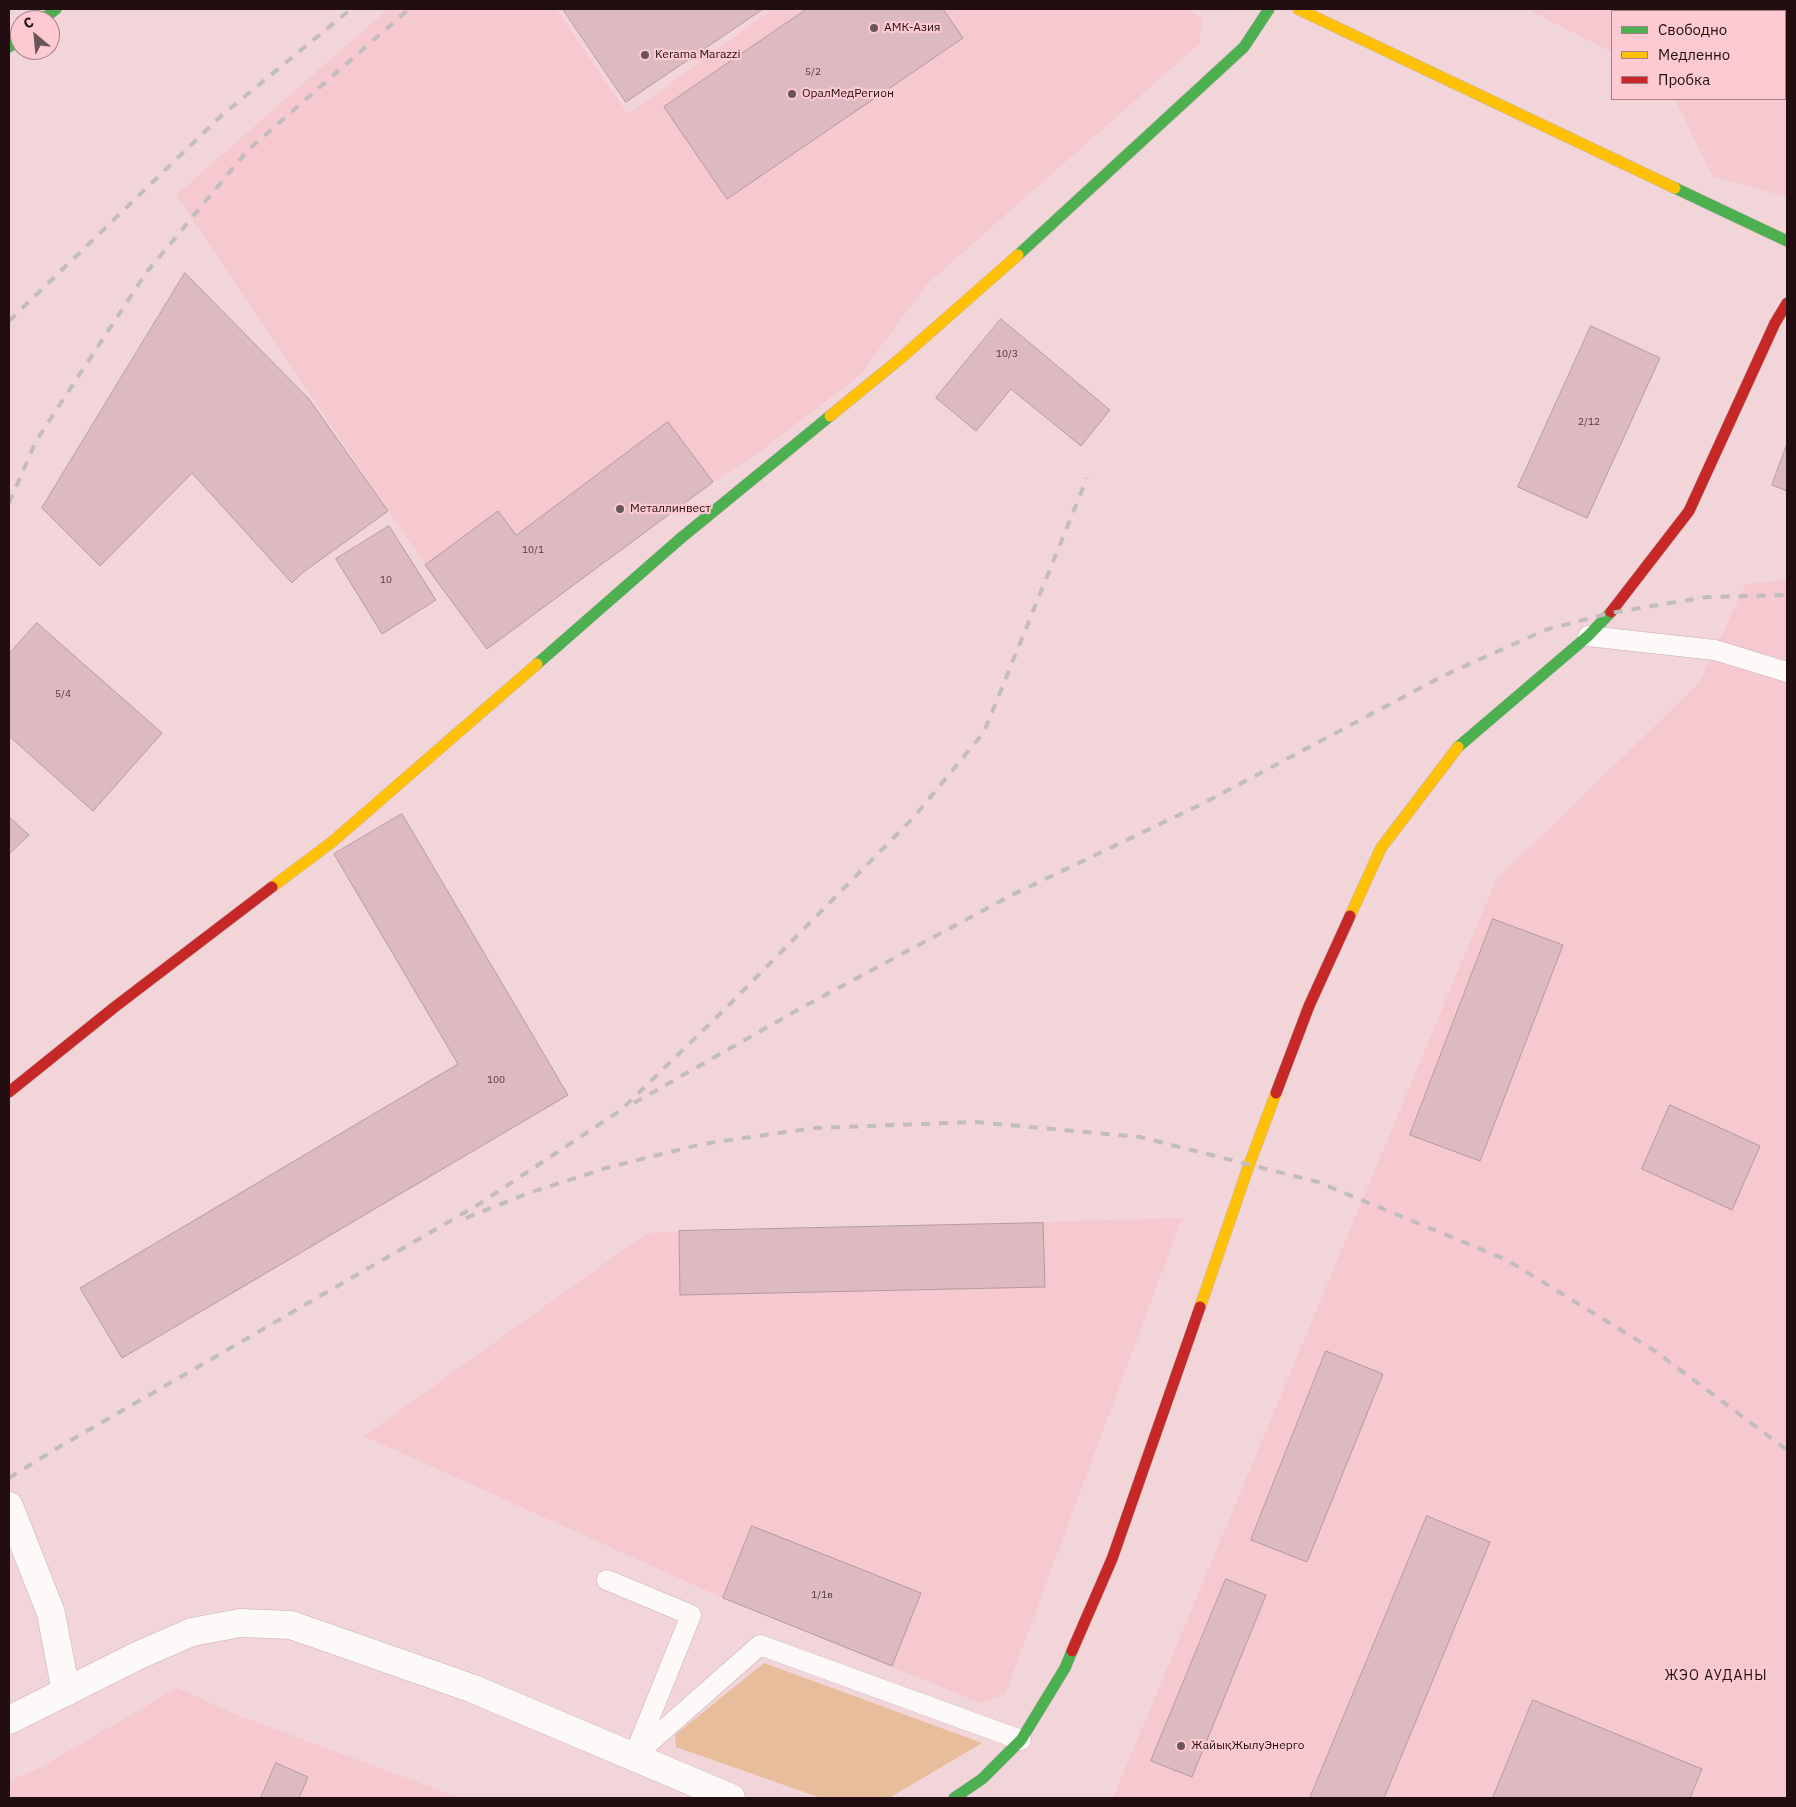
<!DOCTYPE html>
<meta charset="utf-8">
<style>
body{margin:0}
#map{position:relative;width:1796px;height:1807px;overflow:hidden;background:#f1d5d8;font-family:"IBM Plex Sans",sans-serif}
canvas{display:block}
.frame{position:absolute;inset:0;border:10px solid #220e11;pointer-events:none}
.legend{position:absolute;left:1611px;top:10px;width:175px;height:90px;box-sizing:border-box;background:#fccad0;border:1px solid #a57f84;margin:0;padding:6px 9px;list-style:none;font-size:15px;color:#220e11}
.legend li{display:flex;align-items:center;gap:10px;height:25px}
.legend b{width:25px;border:1px solid #a57f84}
.north{position:absolute;left:10px;top:10px;width:50px;height:50px;box-sizing:border-box;background:#fccad0;border:1px solid #a57f84;border-radius:50%;rotate:332deg;font-size:14px;font-weight:700;line-height:20px;text-align:center;color:#220e11}
.north::after{content:'';display:block;margin:auto;width:18px;height:22px;background:#6a5457;clip-path:polygon(50% 0,100% 100%,50% 72%,0 100%)}
</style>
<div id="map">
<canvas width="1796" height="1807"></canvas>
<div class="frame"></div>
<ul class="legend">
<li><b style="height:6px;background:#4caf50"></b>Свободно</li>
<li><b style="height:6px;background:#ffc107"></b>Медленно</li>
<li><b style="height:6px;background:#c62828"></b>Пробка</li>
</ul>
<div class="north">С</div>
</div>
<script>
const c = document.querySelector('canvas').getContext('2d');
c.lineJoin = 'round';
function fillPath(path, color) { c.fillStyle = color; c.fill(path, 'evenodd'); }
function trace(path, color, width, dash) { c.strokeStyle = color; c.lineWidth = width; c.lineCap = dash ? 'butt' : 'round'; c.setLineDash(dash || []); c.stroke(path); }
function drawText(font, color, halo, rows, align = 'center') {
  c.font = font + ' "IBM Plex Sans",sans-serif'; c.lineWidth = 4.5; c.setLineDash([]); c.textBaseline = 'middle'; c.strokeStyle = halo; c.fillStyle = color; for (const [text, x, y, turn = 0] of rows) {
    c.save(); c.translate(x, y); c.rotate((+turn || 0) * Math.PI / 180); c.textAlign = isNaN(turn) ? turn : align; if (halo) c.strokeText(text, 0, 0); c.fillText(text, 0, 0); c.restore();
  }
}
fillPath(new Path2D(`
 M388 9H556L628 114 773 9H1185L1202 17 1199 44 927 284 859 376 759 452 713 482 487 649 425 565 176 195Z
 M1527 9H1787V197L1712 176 1675 99H1785V11H1612V52Z
 M1787 580V1798H1113L1496 880 1699 683 1746 584Z
 M1182 1218 1005 1694 981 1703 723 1598 364 1436 647 1233Z
 M177 1688 240 1716 460 1798H9V1781L38 1769Z`), '#f5c9cf');
fillPath(new Path2D(`
 M764 1663 982 1743 889 1798H821L676 1747 675 1735Z`), '#e8bd9c');
const building = new Path2D(`
 M563 9H763L626 102Z
 M807 9H943L963 38 727 199 664 107Z
 M1744 9H1787V41L1785 40V11H1743Z
 M185 273 309 399 388 511 302 573 292 583 192 473 100 566 42 508Z
 M1001 319 1110 410 1081 446 1011 389 976 431 936 398Z
 M1591 326 1660 358 1587 518 1518 487Z
 M668 422 713 482 487 649 425 565 498 511 516 535Z
 M1787 444V491L1772 485Z
 M389 526 436 600 382 634 336 559Z
 M37 623 162 733 93 811 9 736V654Z
 M402 814 568 1095 122 1358 80 1288 458 1064 334 854Z
 M9 817 29 835 9 854Z
 M1493 919 1563 945 1480 1161 1410 1135Z
 M1670 1105 1760 1146 1732 1210 1642 1169Z
 M1043 1223 1045 1287 680 1295 679 1231Z
 M1326 1351 1383 1374 1307 1562 1251 1540Z
 M1427 1516 1490 1542 1384 1798H1310Z
 M752 1526 921 1593 892 1666 723 1598Z
 M1226 1579 1266 1595 1192 1777 1151 1761Z
 M1533 1700 1702 1769 1690 1798H1493Z
 M276 1763 308 1777 299 1798H261Z`);
fillPath(building, '#ddbabf');
trace(building, '#b29b9e', 1);
const lane = new Path2D(`
 M1588 636 1715 650 1787 672
 M607 1580 691 1615 634 1756 760 1645 1021 1740`);
const street = new Path2D(`
 M9 1506 51 1613 66 1692
 M9 1720 139 1655 192 1632 240 1623 291 1625 471 1688 731 1798`);
const fast = new Path2D(`
 M42 20 56 9
 M9 47 20 38
 M1675 188 1787 241
 M1018 255 1244 47 1269 9
 M537 664 681 538 830 416
 M1458 747 1588 636 1611 612
 M954 1798 982 1779 1021 1740 1065 1668 1072 1651`);
const slow = new Path2D(`
 M1298 9 1675 188
 M830 416 901 358 1018 255
 M272 887 332 842 537 664
 M1350 916 1381 848 1458 747
 M1200 1307 1249 1165 1276 1093`);
const jam = new Path2D(`
 M1611 612 1689 511 1775 323 1787 303
 M9 1092 116 1006 272 887
 M1276 1093 1309 1006 1350 916
 M1072 1651 1112 1559 1200 1307`);
trace(lane, '#c9b1b4', 21);
trace(street, '#c9b1b4', 29);
trace(fast, '#c9b1b4', 12);
trace(slow, '#c9b1b4', 12);
trace(jam, '#c9b1b4', 12);
trace(lane, '#fdf9f9', 20);
trace(street, '#fdf9f9', 28);
trace(fast, '#4caf50', 11);
trace(slow, '#ffc107', 11);
trace(jam, '#c62828', 11);
trace(new Path2D(`
 M9 321 221 116 351 9
 M9 503 36 441 146 273 248 150 409 9
 M634 1103 801 1008 1014 894 1202 804 1443 676 1545 630 1610 613 1707 597 1787 595
 M466 1218 526 1194 606 1168 702 1144 815 1128 975 1122 1140 1137 1318 1182 1507 1260 1655 1351 1787 1450
 M9 1478 54 1450 476 1206 621 1110 726 1008 914 817 984 732 1087 478`), '#c3bcbd', 4, [9, 9]);
for (const [x, y, r, color] of [
 [874,28,5,"#6a5457"],
 [645,55,5,"#6a5457"],
 [792,94,5,"#6a5457"],
 [620,509,5,"#6a5457"],
 [1181,1746,5,"#6a5457"]
]) { const dot = new Path2D(); dot.arc(x, y, r, 0, 2 * Math.PI); c.fillStyle = color; c.fill(dot); trace(dot, '#fccad0', 2); }
drawText('10px', '#51393c', null, [
 ["5/2",813,72],
 ["10/3",1007,354],
 ["2/12",1589,422],
 ["10/1",533,550],
 ["10",386,580],
 ["5/4",63,694],
 ["100",496,1080],
 ["1/1в",822,1595]
]);
drawText('12px', '#220e11', '#fccad0', [
 ["АМК-Азия",884,28],
 ["Kerama Marazzi",655,55],
 ["ОралМедРегион",802,94],
 ["Металлинвест",630,509],
 ["ЖайықЖылуЭнерго",1191,1746]
], 'left');
c.letterSpacing = '1px';
drawText('14px', '#220e11', '#fccad0', [
 ["ЖЭО АУДАНЫ",1716,1676]
]);
c.letterSpacing = '0px';
</script>
